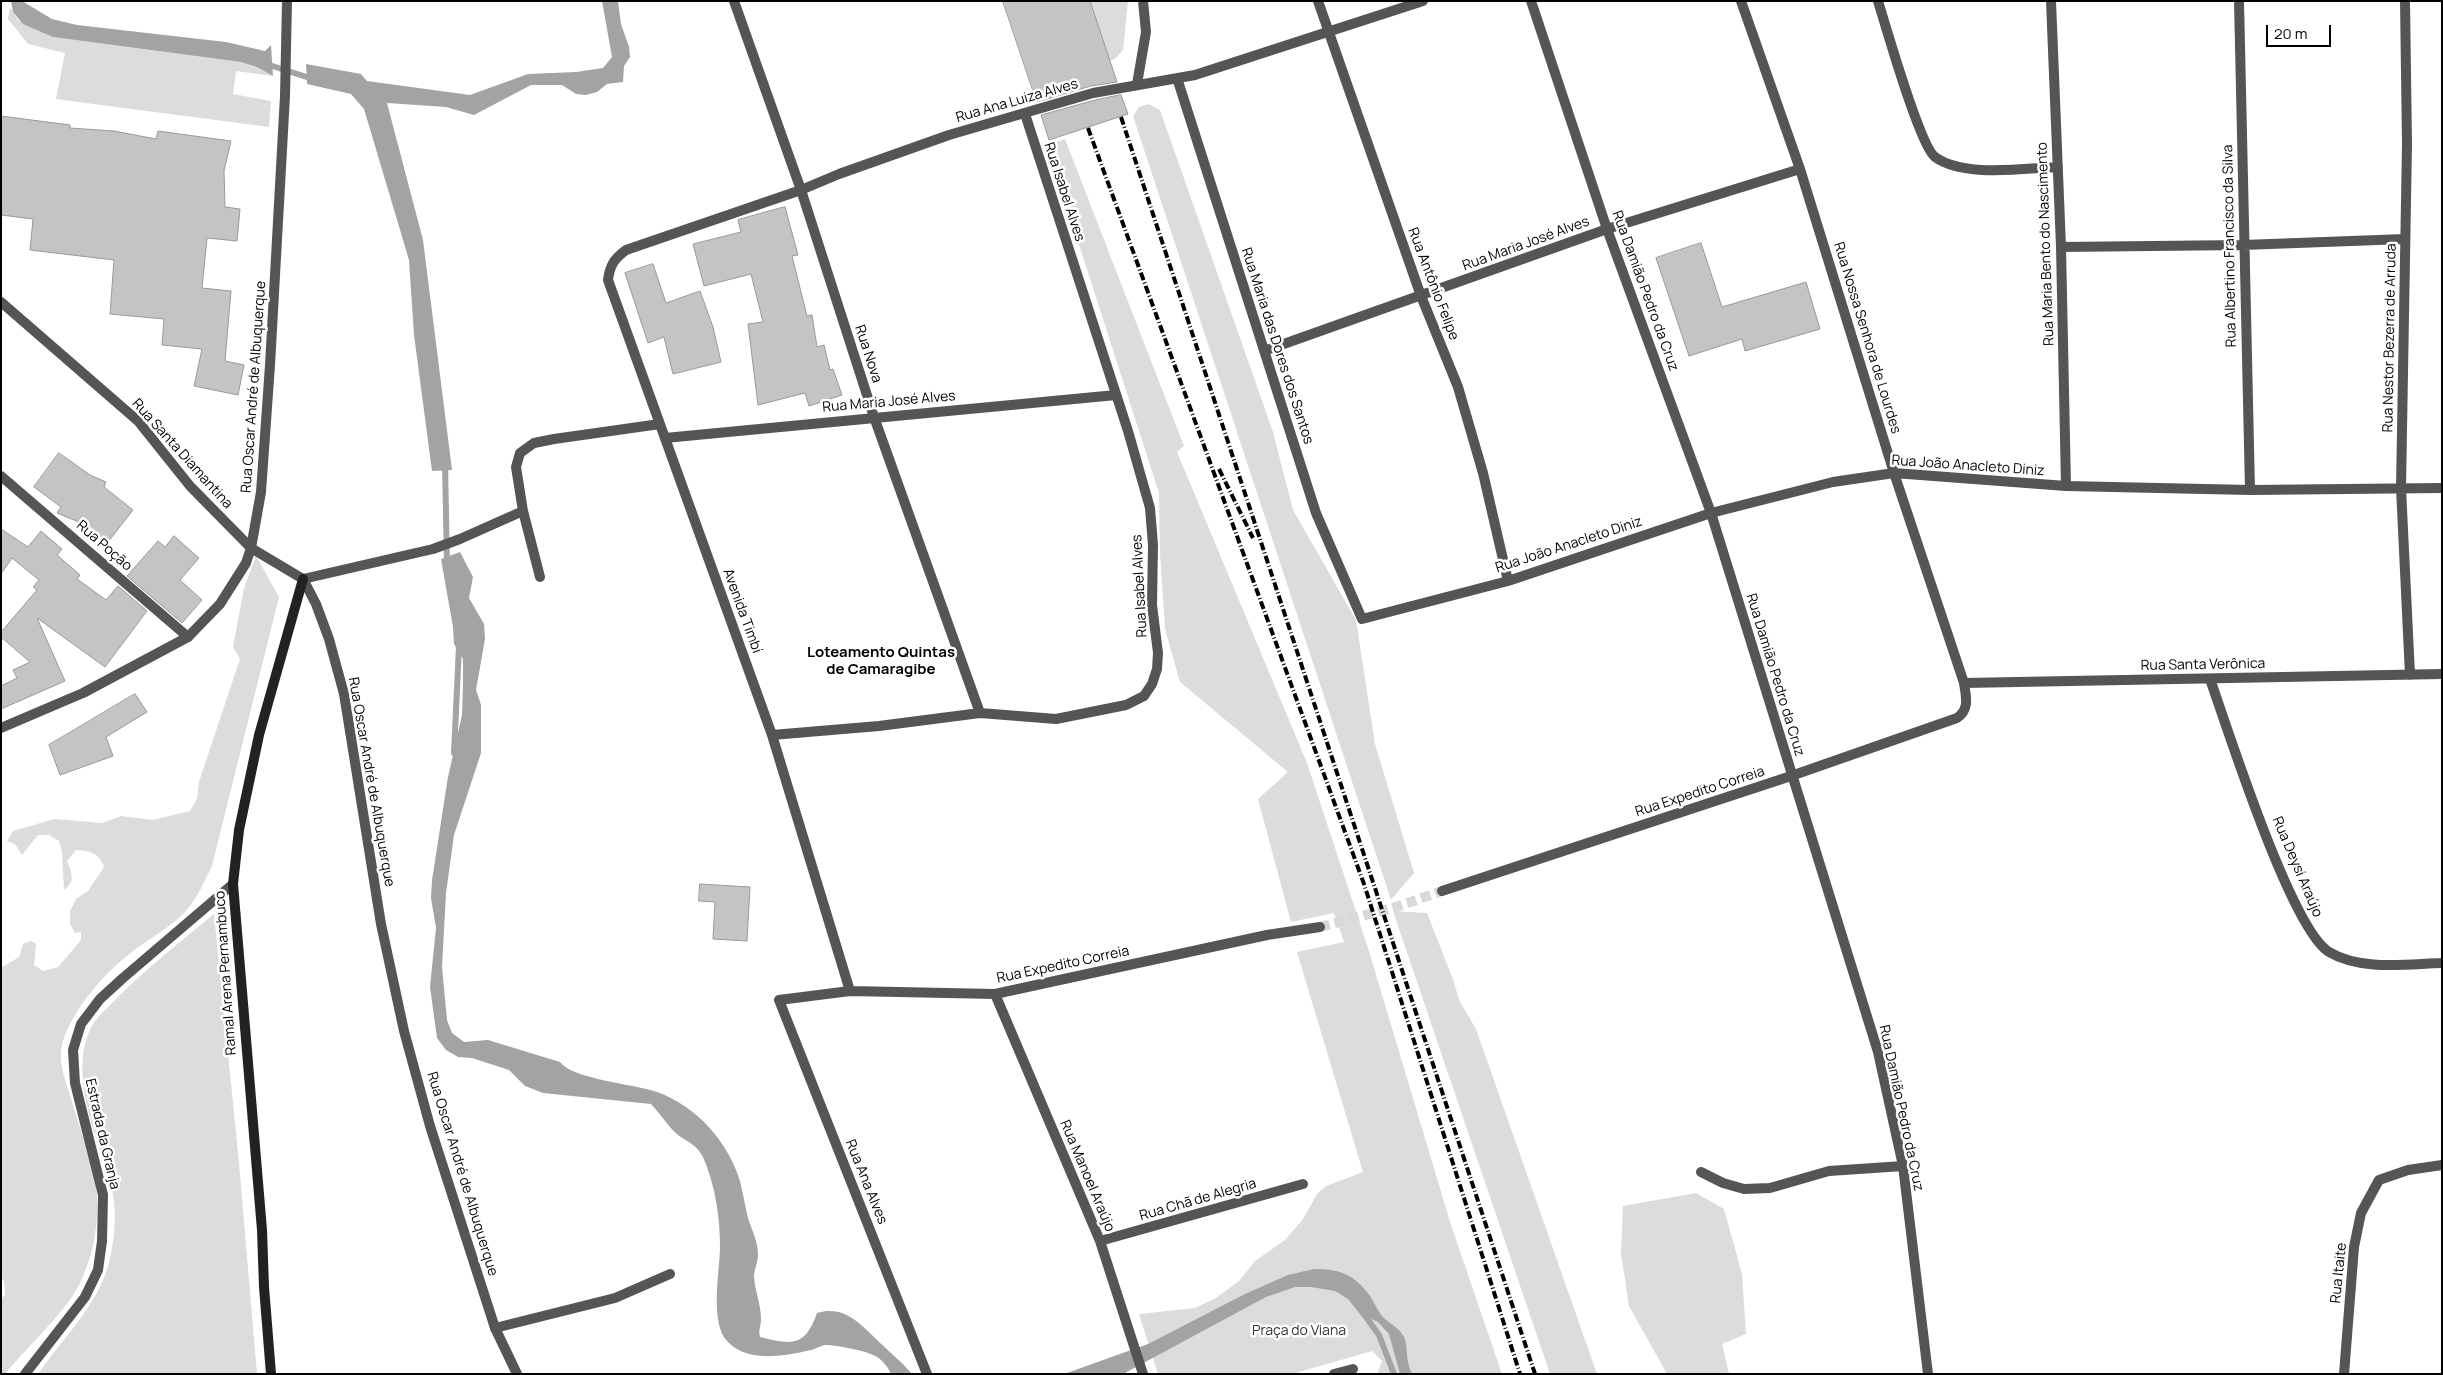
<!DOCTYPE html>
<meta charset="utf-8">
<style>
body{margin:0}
#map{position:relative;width:2443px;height:1375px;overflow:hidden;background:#fff;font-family:Manrope,sans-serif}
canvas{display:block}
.frame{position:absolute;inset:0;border:2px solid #000;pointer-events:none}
.scale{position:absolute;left:2266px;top:25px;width:65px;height:22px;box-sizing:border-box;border:2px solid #000;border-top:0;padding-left:6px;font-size:15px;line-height:18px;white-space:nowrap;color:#000;-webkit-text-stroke:4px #fff;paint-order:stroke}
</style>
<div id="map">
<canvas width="2443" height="1375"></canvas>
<div class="frame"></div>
<div class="scale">20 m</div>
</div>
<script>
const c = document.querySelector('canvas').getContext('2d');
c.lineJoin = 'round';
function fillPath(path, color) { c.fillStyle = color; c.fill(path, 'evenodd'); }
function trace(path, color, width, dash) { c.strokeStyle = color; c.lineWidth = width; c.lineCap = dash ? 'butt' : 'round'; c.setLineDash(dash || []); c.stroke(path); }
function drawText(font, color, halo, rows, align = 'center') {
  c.font = font + ' Manrope,sans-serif'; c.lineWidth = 5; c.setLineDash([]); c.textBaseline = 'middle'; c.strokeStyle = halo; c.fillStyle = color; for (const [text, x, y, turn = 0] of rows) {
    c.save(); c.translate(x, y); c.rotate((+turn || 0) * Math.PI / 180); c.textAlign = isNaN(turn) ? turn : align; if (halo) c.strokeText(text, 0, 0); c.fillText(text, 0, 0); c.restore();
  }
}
fillPath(new Path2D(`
 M1090 1H1128L1123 50 1116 58 1110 61Z
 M10 7 18 20 53 37 241 62 257 67 273 76 236 71 233 94 271 101 269 127 56 99 65 53 28 44 8 19Z
 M1149 104 1160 110 1273 432 1293 510 1356 620 1375 744 1414 873 1391 900 1133 116 1139 107Z
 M1065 139 1184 446 1177 452 1307 763 1368 948 1451 1225 1502 1374H1379L1378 1372 1382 1361 1372 1351 1292 1374H1158L1139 1314 1195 1308 1216 1298 1239 1281 1255 1261 1285 1240 1303 1219 1317 1194 1326 1186 1363 1172 1297 952 1344 942 1334 913 1291 922 1258 799 1288 772 1180 682 1165 629 1160 553 1159 493 1047 145Z
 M256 556 279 597 212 866C204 882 197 899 185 912 169 929 146 940 128 955 102 976 76 1006 64 1038 55 1062 68 1085 74 1108 82 1135 95 1167 97 1195 99 1229 91 1268 72 1297 53 1324 26 1348 5 1374H1V1299L5 1295 4 1281 1 1278V968L19 957 23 944 31 941 36 944 34 965 43 971 58 967 81 940V932L75 933 70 924V911L76 899 88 891 104 867C99 853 91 851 76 850L67 861C72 874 76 881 64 890L62 852 59 841 49 835H38L22 855 15 844 7 841 13 831 54 819 102 823 121 816 153 820 190 811 197 799 199 782 240 659 233 647 244 588Z
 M1393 911 1427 913 1454 982 1459 1000 1476 1029 1597 1374H1550Z
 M214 914 239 1163 257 1374H38C62 1339 98 1305 109 1263 114 1242 117 1217 113 1195 102 1145 67 1081 90 1030 94 1020 103 1012 111 1004 143 971 179 943 214 914Z
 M1696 1193 1724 1209 1742 1274 1746 1334 1722 1344 1729 1374H1667L1629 1306 1621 1254 1623 1206Z`), '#dcdcdc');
fillPath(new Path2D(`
 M11 1H22L52 19 77 25 226 42 265 51 271 45 273 76 257 67 241 62 53 37 23 24 13 12Z
 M602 1H618L621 24 629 47 630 57 624 66 623 82 607 84 597 92 586 95 576 94 562 85H531L474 115 446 107 387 103 423 240 452 470 432 471 414 335 409 260 364 109 351 94 307 84 306 64 361 74 367 81 470 95 528 74 576 72 603 68 612 57Z
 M460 552 473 577 469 598 484 624 485 639 476 690 481 705V753L454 835 446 893 442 967 447 1020 452 1033 464 1042 488 1040 560 1062C572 1079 634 1084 657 1092 696 1106 728 1141 740 1181 743 1193 745 1206 748 1218 752 1231 758 1241 758 1255 758 1262 754 1270 754 1277 755 1291 761 1305 761 1319 761 1326 758 1331 760 1337 792 1345 805 1347 817 1313 842 1305 859 1322 875 1338 887 1350 901 1361 912 1374H891C888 1367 883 1361 877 1357 869 1351 835 1345 825 1345 820 1346 815 1349 811 1350 785 1356 748 1363 728 1342 709 1324 720 1270 720 1246 720 1217 715 1184 703 1157 696 1144 689 1143 678 1135 669 1128 660 1113 651 1104L543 1093 525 1086 509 1070 472 1058 458 1057 446 1050 437 1038 430 987 436 928 431 898 432 880 448 777 462 715 463 684V659L454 644 453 627 441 559Z
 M1314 1269C1340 1269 1354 1274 1370 1296 1374 1302 1377 1310 1382 1316 1389 1324 1398 1326 1404 1337 1408 1345 1405 1360 1412 1374H1400L1389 1334 1378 1322 1360 1314 1348 1299 1335 1291 1311 1287H1295L1266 1297 1123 1374H1064L1148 1344 1245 1294 1288 1275Z`), '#a3a3a3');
trace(new Path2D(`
 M266 64 313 79
 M445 462 447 565
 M454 753 459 646
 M1361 1310 1379 1335 1394 1374`), '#a3a3a3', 6);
const building = new Path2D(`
 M1003 1H1090L1117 82 1091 86 1037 102Z
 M1121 95 1128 114 1049 140 1041 115 1095 100Z
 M1 116 70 125V128L114 131 156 139 158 131 231 141 224 171 225 207 240 209 237 241 207 238 202 288 231 291 225 361 244 365 238 395 194 386 202 349 162 345 164 319 110 314 114 260 30 250 33 219 1 215Z
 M785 207 798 255 792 256 807 316 812 315 817 347 824 345 830 370 833 369 842 395 809 406 805 393 758 405 748 324 763 322 751 274 704 286 693 244 741 232 738 220Z
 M1701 243 1722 307 1806 282 1820 329 1745 351 1742 339 1689 356 1656 258Z
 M653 264 666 303 700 291 713 327 721 362 673 374 664 337 648 343 625 273Z
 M59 453 90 475 106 482 104 487 133 510 108 542 86 525 57 513 61 507 34 487Z
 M1 529 28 547 41 531 62 549 57 555 80 575 77 579 106 600 118 586 147 611 105 667 37 618 65 681 1 709V686L17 678 13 670 30 662 1 637V632L37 590 33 587 39 580 12 558 1 574Z
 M174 536 199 558 180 580 202 600 182 623 127 576 158 541 165 547Z
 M135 694 147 712 106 737 113 756 60 775 49 745Z
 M700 884 750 887 747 941 713 939 715 902 699 901Z`);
fillPath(building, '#c4c4c4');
trace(building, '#999', 1);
trace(new Path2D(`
 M1320 927 1396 907 1442 891`), '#d9d9d9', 10, [10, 5]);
trace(new Path2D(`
 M1137 84 1146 32 1143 1`), '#555', 10);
trace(new Path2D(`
 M734 1 801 190 874 417 980 713
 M1318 1 1421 296 1458 387 1483 473 1508 581
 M1531 1 1607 229 1711 513 1878 1052 1903 1166 1928 1374
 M1878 1C1886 27 1920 146 1935 157 1964 178 2025 168 2058 167
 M2051 1 2061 247 2066 486
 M2239 1 2250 490
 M2405 1 2407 144 2401 488 2410 675
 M1177 78 1316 513 1362 619 1508 581 1711 513 1833 482 1894 473 2066 486 2250 490 2442 488
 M2061 247 2243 245 2405 239
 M1 302 138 421 190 486 251 548
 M1264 351 1607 229 1800 169
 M665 438 1116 395
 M1 476 188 637
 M540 577 523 511 516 467 520 453 534 443 554 439 660 424
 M303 579 433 549 460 539 523 511
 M2210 679C2228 730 2291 929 2329 952 2361 971 2406 964 2442 963
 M1964 683 2442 674
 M772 735 879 726 980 713 1056 719 1126 705 1144 696 1152 684 1157 669 1158 653 1152 605 1153 545 1150 508 1128 431 1025 114
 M1442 891 1791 776 1957 718C1970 709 1966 697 1964 683L1894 473 1800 169 1741 1
 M850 991 772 735 608 280C610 265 614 259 626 250L801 190 839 174 949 135 1093 93 1195 75 1423 1
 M995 994 1100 1241 1143 1374
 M1701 1172 1723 1183 1744 1189 1770 1188 1829 1171 1903 1166
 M1100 1241 1303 1184
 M495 1328 615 1298 670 1274
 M25 1374 85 1297 98 1270 102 1241 103 1195 75 1083 73 1050 81 1024 100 999 123 978 233 884
 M927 1374 779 1000 850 991 995 994 1267 935 1320 927
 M1334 1374 1353 1369
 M2344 1374 2354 1247 2361 1213 2379 1180 2408 1170 2442 1165`), '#555', 10);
trace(new Path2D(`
 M251 548 303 579 316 604 329 639 344 694 381 924 404 1031 430 1126 495 1328 517 1374
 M1 728 83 693 188 637 220 604 246 563 251 548 261 492 270 365 285 96 287 1`), '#555', 10);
trace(new Path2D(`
 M271 1374 264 1287 262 1230 233 884 239 830 259 735 303 579`), '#222', 10);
trace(new Path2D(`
 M1121 117 1535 1374
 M1088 128 1364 884 1520 1374
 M1219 469 1253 538`), '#000', 4, [8, 2.5, 1, 2.5]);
drawText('14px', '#000', '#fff', [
 ["Rua Ana Luiza Alves",1017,101,-16],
 ["Rua Isabel Alves",1064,192,72],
 ["Rua Maria José Alves",1526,244,-20],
 ["Rua Maria Bento do Nascimento",2046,244,-92],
 ["Rua Albertino Francisco da Silva",2230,246,-91],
 ["Rua Antônio Felipe",1433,284,69],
 ["Rua Damião Pedro da Cruz",1645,291,70],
 ["Rua Nossa Senhora de Lourdes",1867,338,73],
 ["Rua Nestor Bezerra de Arruda",2390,338,-89],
 ["Rua Maria das Dores dos Santos",1277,346,72],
 ["Rua Nova",868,354,72],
 ["Rua Oscar André de Albuquerque",254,387,-86],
 ["Rua Maria José Alves",889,402,-5],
 ["Rua Santa Diamantina",182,454,48],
 ["Rua João Anacleto Diniz",1968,466,4],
 ["Rua João Anacleto Diniz",1569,545,-18],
 ["Rua Poção",104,546,41],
 ["Rua Isabel Alves",1140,586,-93],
 ["Avenida Timbí",742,611,70],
 ["Rua Santa Verônica",2203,665,-1],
 ["Rua Damião Pedro da Cruz",1775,675,73],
 ["Rua Oscar André de Albuquerque",371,782,80],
 ["Rua Expedito Correia",1700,792,-18],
 ["Rua Deysi Araújo",2297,867,67],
 ["Rua Expedito Correia",1063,965,-12],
 ["Ramal Arena Pernambuco",226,973,-94],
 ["Rua Damião Pedro da Cruz",1901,1108,78],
 ["Estrada da Granja",102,1134,77],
 ["Rua Oscar André de Albuquerque",462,1174,73],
 ["Rua Manoel Araújo",1087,1176,67],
 ["Rua Ana Alves",866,1182,68],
 ["Rua Chã de Alegria",1198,1200,-16],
 ["Rua Itaite",2339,1273,-84]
]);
drawText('14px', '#333', '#fff', [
 ["Praça do Viana",1299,1331]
]);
drawText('bold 15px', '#000', '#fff', [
 ["Loteamento Quintas",881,653],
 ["de Camaragibe",881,670]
]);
</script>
